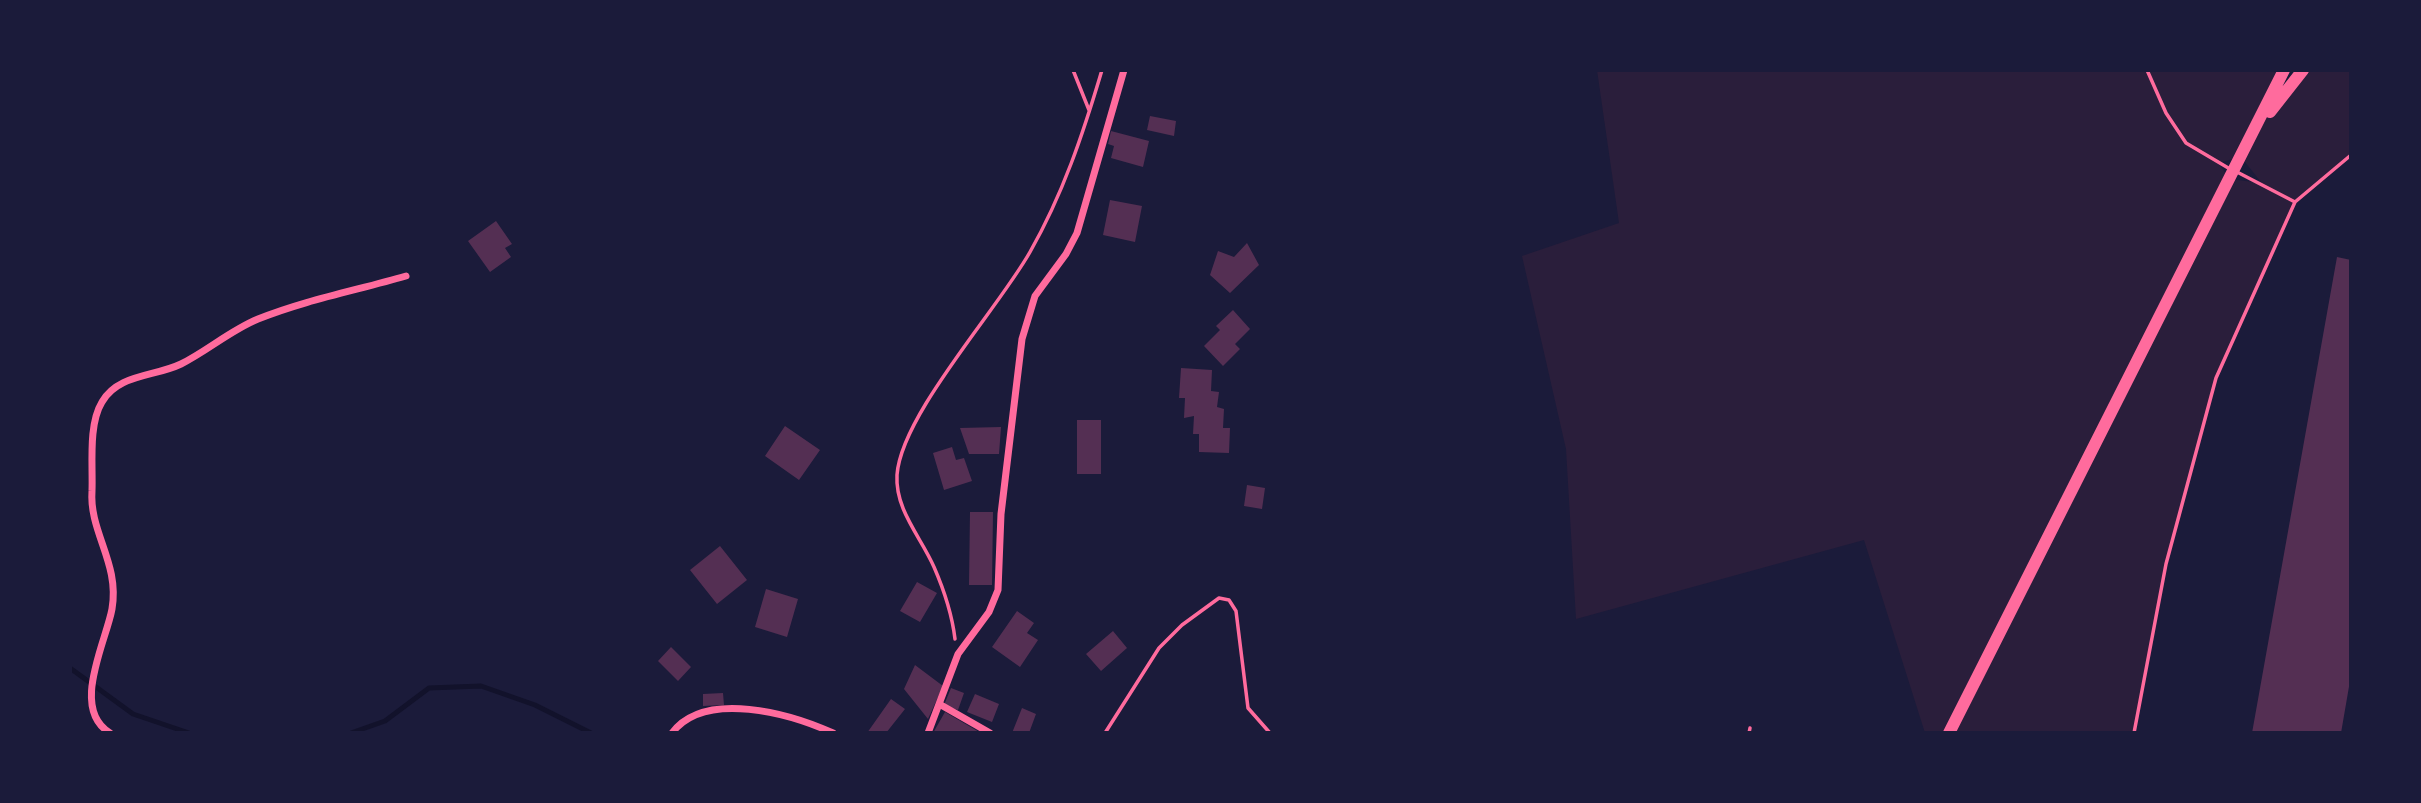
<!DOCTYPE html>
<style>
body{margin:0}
#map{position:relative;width:2421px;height:803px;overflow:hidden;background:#1b1b3a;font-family:"Work Sans",sans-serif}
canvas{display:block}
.frame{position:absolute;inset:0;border:72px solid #1b1b3a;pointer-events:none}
</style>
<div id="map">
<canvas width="2421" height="803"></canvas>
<div class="frame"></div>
</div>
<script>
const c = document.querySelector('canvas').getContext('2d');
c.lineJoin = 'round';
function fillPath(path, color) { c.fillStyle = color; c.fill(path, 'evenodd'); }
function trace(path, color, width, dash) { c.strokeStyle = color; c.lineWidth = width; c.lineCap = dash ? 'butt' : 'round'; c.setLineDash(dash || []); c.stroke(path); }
fillPath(new Path2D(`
 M1597 70H2284L2256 127 2303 70H2351V155L2295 202 2216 378 2166 564 2134 733H1925L1864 540 1576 619 1566 449 1522 256 1619 223ZM2241 157 2261 182V183L2230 179 2218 163Z`), '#2a1e3b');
trace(new Path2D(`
 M70 668 133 714 189 733
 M351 733 385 721 429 688 481 686 535 705 591 733`), '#12122b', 5);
fillPath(new Path2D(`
 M1150 116 1176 121 1174 136 1147 130Z
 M1111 131 1149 141 1143 167 1111 158 1114 146 1108 144Z
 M1110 200 1142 206 1135 242 1103 235Z
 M496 221 512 244 505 248 511 257 490 272 468 241Z
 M1247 243 1259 265 1230 293 1210 275 1218 251 1234 257Z
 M2337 257 2351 260V675L2341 733H2252Z
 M1233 310 1250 329 1235 344 1240 349 1223 366 1204 346 1220 330 1216 326Z
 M1181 368 1212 370 1211 391 1219 392 1217 407 1224 409 1223 428H1230L1229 453 1199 452V434H1193L1194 416 1184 418 1185 398H1179Z
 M1077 420H1101V474H1077Z
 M785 426 820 450 799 480 765 456Z
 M1001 427 999 454H969L960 428Z
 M952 447 956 460 964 458 972 481 944 490 933 453Z
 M1247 485 1265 488 1262 509 1244 506Z
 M970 512H993L992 585H969Z
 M720 546 747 580 717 604 690 570Z
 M917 582 937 593 920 622 900 611Z
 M766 589 798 599 787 637 755 627Z
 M1017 611 1034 623 1027 633 1038 640 1020 667 992 647Z
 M1113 631 1127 648 1101 671 1086 654Z
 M671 647 691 667 678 681 658 661Z
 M915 665 943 686 928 719 904 689Z
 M951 688 964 693 958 710 944 705Z
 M723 693 724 705 703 706V694Z
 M975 694 999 704 992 722 967 712Z
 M891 699 905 709 886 733H867Z
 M1022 708 1036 714 1029 733H1012Z
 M945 712 981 733H933Z`), '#542f53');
trace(new Path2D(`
 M1073 70 1089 110
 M955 639C952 614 944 590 934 567 921 537 895 510 897 475 901 415 998 309 1030 252 1063 194 1083 134 1102 70
 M1749 733 1750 728`), '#ff6b9d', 3.5);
trace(new Path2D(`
 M2147 70 2166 113 2186 143 2230 169
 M2237 172 2295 202
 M1105 733 1159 648 1182 625 1219 598 1229 600 1236 611 1248 708 1270 733
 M2134 733 2166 564 2216 378 2295 202 2351 155`), '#ff6b9d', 3.5);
trace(new Path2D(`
 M941 705 990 733
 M110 733C70 709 106 642 112 609 120 563 89 532 92 491 93 465 88 425 102 402 118 374 154 377 181 364 207 351 231 330 258 319 305 300 358 290 406 276
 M672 733C705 689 791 714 833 733
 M928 733 958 654 989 612 998 590 1001 514 1022 339 1035 296 1066 254 1077 233 1124 70`), '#ff6b9d', 7);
trace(new Path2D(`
 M2270 112 2303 70
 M1949 733 2284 70`), '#ff6b9d', 12);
</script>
